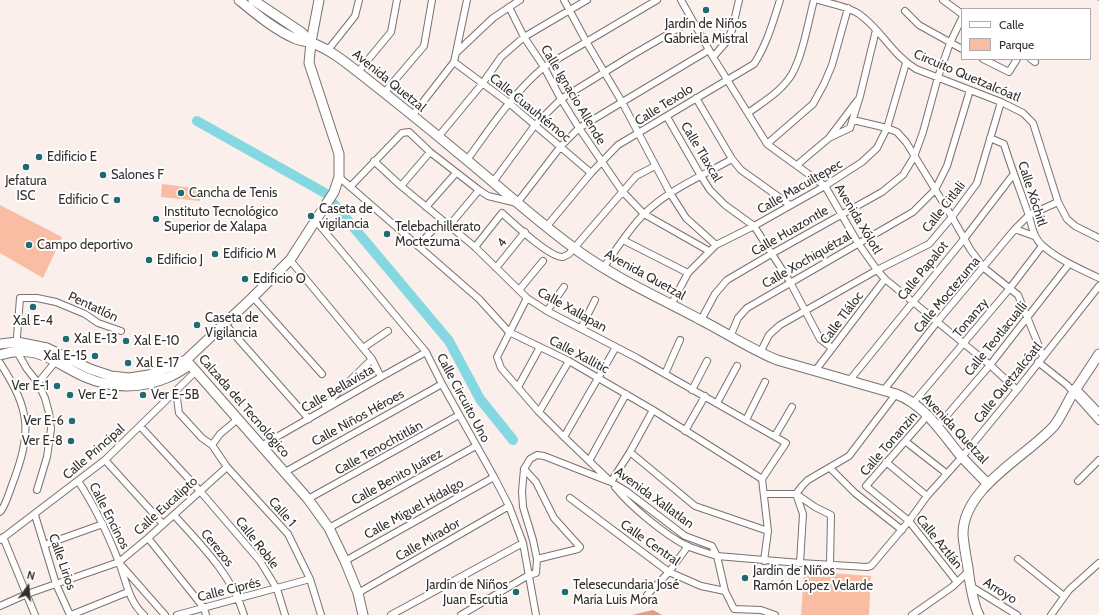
<!DOCTYPE html>
<meta charset="utf-8">
<style>
body{margin:0}
#map{position:relative;width:1099px;height:615px;overflow:hidden;background:#faefeb;font-family:Cabin,sans-serif}
canvas{display:block}
.legend{position:absolute;left:961px;top:8px;width:130px;height:52px;box-sizing:border-box;background:#fff;border:1px solid #adacab;margin:0;padding:5px 7px;list-style:none;font-size:12px;color:#332f2d}
.legend li{display:flex;align-items:center;gap:8px;height:20px}
.legend b{width:20px;border:1px solid #adacab}
.north{position:absolute;left:8px;top:567px;width:40px;height:40px;-webkit-text-stroke:3px #fff;paint-order:stroke;rotate:15deg;font-size:11px;font-weight:700;line-height:16px;text-align:center;color:#332f2d}
.north::after{content:'';display:block;margin:auto;width:14px;height:18px;background:#332f2d;clip-path:polygon(50% 0,100% 100%,50% 72%,0 100%)}
</style>
<div id="map">
<canvas width="1099" height="615"></canvas>
<ul class="legend">
<li><b style="height:5px;background:#fff"></b>Calle</li>
<li><b style="height:11px;background:#f8bda3"></b>Parque</li>
</ul>
<div class="north">N</div>
</div>
<script>
const c = document.querySelector('canvas').getContext('2d');
c.lineJoin = 'round';
function fillPath(path, color) { c.fillStyle = color; c.fill(path, 'evenodd'); }
function trace(path, color, width, dash) { c.strokeStyle = color; c.lineWidth = width; c.lineCap = dash ? 'butt' : 'round'; c.setLineDash(dash || []); c.stroke(path); }
function drawText(font, color, halo, rows, align = 'center') {
  c.font = font + ' Cabin,sans-serif'; c.lineWidth = 4; c.setLineDash([]); c.textBaseline = 'middle'; c.strokeStyle = halo; c.fillStyle = color; for (const [text, x, y, turn = 0] of rows) {
    c.save(); c.translate(x, y); c.rotate((+turn || 0) * Math.PI / 180); c.textAlign = isNaN(turn) ? turn : align; if (halo) c.strokeText(text, 0, 0); c.fillText(text, 0, 0); c.restore();
  }
}
fillPath(new Path2D(`
 M162 184 201 189 200 201 161 197Z
 M0 205 62 237 43 278 0 253Z
 M804 571 871 576 869 615H801Z`), '#f8bda3');
fillPath(new Path2D(`
 M653 610 662 615H632Z`), '#dda086');
trace(new Path2D(`
 M1098 0H1099`), '#6ca5ab', 1.5);
trace(new Path2D(`
 M197 121 325 193
 M334 204 449 341 480 399 513 440`), '#85d8e1', 10);
const street = new Path2D(`
 M564 0 587 43 622 102 670 193 686 218 716 245
 M681 0 713 57 767 144 825 186 858 243 877 270 885 279 990 365 1017 390
 M818 0C831 4 847 6 859 14 881 29 892 55 916 69L1001 102 1023 113 1033 123 1058 202 1067 219 1075 226 1099 238
 M943 0 962 14
 M509 7 524 37 544 67 561 99 579 128 622 191 644 214 709 251
 M905 11 919 25 962 49
 M328 50 355 16 359 0
 M457 52 493 18 520 0
 M713 57 727 41 732 30 739 0
 M983 59 1009 72 1017 59
 M1031 59 1035 62
 M454 62 509 103 591 173
 M358 72 391 32 397 0
 M384 93 424 46 432 0
 M696 98 732 159 741 170 790 205
 M748 113C763 102 782 91 792 74 803 54 808 23 814 0
 M412 116 454 62 467 0
 M667 117 701 176 710 190 725 205 754 226 790 282 820 339 832 348
 M853 120 887 128 897 132 906 142 952 217 970 249 984 268 1018 295 1043 356
 M438 137 482 84 501 57 524 37 587 0
 M829 138 850 128 860 96 876 30
 M990 138 1004 144C1011 167 1020 190 1028 213 1032 225 1033 238 1043 246 1059 260 1080 269 1099 278
 M767 144 813 104 824 84 832 65 848 8
 M467 160C491 127 513 93 544 67L657 0
 M374 161 401 186 475 247 527 298 547 311 637 358 786 443 762 479
 M797 165 829 138 857 101
 M339 177 479 299 509 332 569 361 653 410 762 479 768 531 764 561
 M493 182 535 125 561 99 634 54 691 21
 M401 186 430 152
 M350 187 402 133 409 132 430 152 479 190 488 196 517 203 561 146 579 128 709 50
 M426 207 456 173
 M316 221 426 352 442 384 494 477 509 506 523 543 536 615
 M449 226 479 190
 M547 226 591 173 618 145 754 64C767 44 773 22 780 0
 M1015 229 1034 236
 M623 240 688 273
 M418 246 442 220
 M475 247 502 213C513 223 550 258 563 257 565 256 567 255 569 254L636 176 655 166
 M290 260 372 359 381 377
 M496 268 525 232
 M603 268C616 250 628 230 644 214 668 190 702 176 732 159
 M519 290 543 261
 M253 297 322 374
 M527 298 497 357 501 368 539 412 564 437 611 482 626 491 685 536 712 546 717 556 800 563 867 567 871 566 909 521 927 496 962 457 1017 390 1099 286
 M671 305 688 273 716 245 754 226 825 186 862 162 877 148 887 128 906 63
 M547 311 564 287
 M701 320 715 294 727 280 773 253 882 192 903 175 914 157 923 132 938 77 950 43 962 18
 M225 324 309 419
 M581 328 595 300
 M730 337 738 318 747 308 913 212 935 190 947 166 970 90
 M363 348 388 331
 M760 353 769 335 780 325 877 270 929 244 952 217 977 183 1001 102
 M1038 362 1067 385 1099 421
 M0 363C31 411 32 432 12 485 9 493 5 507 0 512
 M815 371 885 279
 M665 374 680 340
 M849 381 964 239 1013 175
 M38 383 56 361
 M518 387 540 347
 M1074 388H1076L1099 412
 M692 390 707 361
 M884 390 937 322 1015 229 1029 215 1058 202
 M176 391 179 413 202 438 212 445 227 467 288 534 310 579 321 615
 M914 402 1010 288 1042 246
 M717 403 737 366
 M325 405 372 359
 M539 412 569 361
 M928 415 866 486 909 521 957 582
 M746 420 765 382
 M140 426 200 491 260 561 277 589 285 615
 M937 427 990 365 1069 264
 M685 431 705 396
 M775 436 792 407
 M564 437 616 347
 M905 441 946 473
 M212 445 220 434 238 419
 M261 446 381 377 426 352
 M630 452 695 506 768 531
 M105 460 163 524
 M589 461 626 394
 M886 462 927 496
 M830 468 855 493 902 530
 M524 469 536 482 554 518 580 547 578 549 537 559
 M285 472 442 384
 M78 481C95 506 107 532 118 560 126 579 128 601 144 615
 M1078 481 1099 460
 M611 482 630 452 653 410
 M615 487C630 506 665 535 687 546 697 550 707 553 717 556L725 591 734 609 761 610 775 615
 M37 490 47 457 51 429 49 413 45 398 38 383 27 369 16 350 20 298H37L56 302 85 314 98 323 121 331
 M764 494H796
 M796 494 802 486 808 480 849 456 896 394
 M796 494 815 507 831 515 830 565
 M796 494 803 514 800 563
 M570 498 669 572 701 586 725 591
 M308 499 459 415
 M35 515 56 584 70 615
 M174 515C201 545 232 575 244 615
 M329 528 476 446
 M3 537 35 615
 M148 538 204 608 206 615
 M0 540 105 460 196 371
 M44 545 103 524
 M1018 559 1064 596
 M345 561 494 477
 M121 565 165 615
 M972 587 1017 615
 M358 593 509 506
 M647 595 669 572 688 546
 M0 606 27 594 119 562 148 538 227 467
 M71 615 128 592
 M177 615 310 579
 M391 615 523 543
 M461 615 529 575 536 573 537 559 533 540 523 507 522 491 524 469 530 459 537 455 544 456 608 481
 M912 615 952 587 968 572
 M1051 615 1069 590 1099 563`);
const secondary = new Path2D(`
 M239 0C256 14 275 30 296 39 301 41 307 41 312 43 329 49 344 61 358 72 395 101 432 131 468 161 503 190 537 221 574 248 613 277 656 296 699 319 725 332 750 349 777 360L896 394C925 405 941 432 960 455 969 465 979 475 988 484
 M253 0 301 32 311 42
 M0 344 17 342 47 348 90 369 111 376 129 378 149 375 186 360 253 297 290 260 334 192 339 177V154L309 63 311 42 319 0
 M0 355C38 343 54 363 85 377 113 389 141 389 169 377 176 374 183 369 190 365
 M186 360 308 499 329 528 345 561 358 593 363 615
 M979 615C974 608 969 578 968 568 966 557 964 546 963 535 962 488 1026 457 1054 426 1061 417 1066 405 1072 395 1081 381 1090 368 1099 354`);
trace(street, '#7a716d', 8);
trace(secondary, '#7a716d', 11);
trace(street, '#fff', 6);
trace(secondary, '#fff', 9);
for (const [x, y, r, color] of [
 [706,10,4,"#1f6b72"],
 [39,157,4,"#1f6b72"],
 [26,167,4,"#1f6b72"],
 [103,175,4,"#1f6b72"],
 [181,193,4,"#1f6b72"],
 [117,200,4,"#1f6b72"],
 [311,216,4,"#1f6b72"],
 [156,219,4,"#1f6b72"],
 [387,234,4,"#1f6b72"],
 [29,245,4,"#1f6b72"],
 [215,254,4,"#1f6b72"],
 [149,260,4,"#1f6b72"],
 [245,279,4,"#1f6b72"],
 [33,307,4,"#1f6b72"],
 [197,325,4,"#1f6b72"],
 [66,339,4,"#1f6b72"],
 [126,341,4,"#1f6b72"],
 [95,356,4,"#1f6b72"],
 [128,363,4,"#1f6b72"],
 [57,386,4,"#1f6b72"],
 [70,395,4,"#1f6b72"],
 [143,395,4,"#1f6b72"],
 [72,421,4,"#1f6b72"],
 [71,441,4,"#1f6b72"],
 [745,578,4,"#1f6b72"],
 [516,592,4,"#1f6b72"],
 [565,592,4,"#1f6b72"]
]) { const dot = new Path2D(); dot.arc(x, y, r, 0, 2 * Math.PI); c.fillStyle = color; c.fill(dot); trace(dot, '#fff', 1.5); }
drawText('13px', '#332f2d', '#fff', [
 ["Jardín de Niños",706,24,"center"],
 ["Gabriela Mistral",706,39,"center"],
 ["Edificio E",47,157],
 ["Salones F",111,175],
 ["Jefatura",26,181,"center"],
 ["ISC",26,196,"center"],
 ["Cancha de Tenis",189,193],
 ["Edificio C",109,200,"right"],
 ["Caseta de",319,209],
 ["vigilancia",319,224],
 ["Instituto Tecnológico",164,212],
 ["Superior de Xalapa",164,227],
 ["Telebachillerato",395,227],
 ["Moctezuma",395,242],
 ["Campo deportivo",37,245],
 ["Edificio M",223,254],
 ["Edificio J",157,260],
 ["Edificio O",253,279],
 ["Caseta de",205,318],
 ["Vigilancia",205,333],
 ["Xal E-4",33,321,"center"],
 ["Xal E-13",74,339],
 ["Xal E-10",134,341],
 ["Xal E-15",87,356,"right"],
 ["Xal E-17",136,363],
 ["Ver E-1",49,386,"right"],
 ["Ver E-2",78,395],
 ["Ver E-5B",151,395],
 ["Ver E-6",64,421,"right"],
 ["Ver E-8",63,441,"right"],
 ["Jardín de Niños",753,571],
 ["Ramón López Velarde",753,586],
 ["Jardín de Niños",508,585,"right"],
 ["Juan Escutia",508,600,"right"],
 ["Telesecundaria José",573,585],
 ["María Luis Mora",573,600]
], 'left');
drawText('13px', '#332f2d', '#fff', [
 ["Circuito Quetzalcóatl",967,76,23],
 ["Avenida Quetzal",389,81,39],
 ["Calle Ignacio Allende",573,95,59],
 ["Calle Texolo",664,105,-32],
 ["Calle Cuauhtémoc",530,108,39],
 ["Calle Tlaxcal",701,152,59],
 ["Calle Macuiltepec",800,187,-30],
 ["Calle Xóchitl",1032,194,72],
 ["Calle Citlali",944,207,-52],
 ["Avenida Xólotl",858,219,59],
 ["Calle Huazontle",790,231,-30],
 ["4",502,243,-52],
 ["Calle Xochiquétzal",807,260,-30],
 ["Calle Papalot",923,271,-51],
 ["Avenida Quetzal",645,275,29],
 ["Calle Moctezuma",947,295,-50],
 ["Pentatlón",93,307,25],
 ["Calle Xallapan",572,310,29],
 ["Calle Tláloc",842,318,-53],
 ["Tonanzy",971,318,-50],
 ["Calle Teotlacualli",996,339,-51],
 ["Calle Xallitic",579,355,28],
 ["Calle Quetzalcóatl",1008,383,-51],
 ["Calle Bellavista",338,389,-30],
 ["Calle Circuito Uno",463,398,62],
 ["Calzada del Tecnológico",244,406,49],
 ["Calle Niños Héroes",358,418,-29],
 ["Avenida Quetzal",955,429,47],
 ["Calle Tonanzin",889,444,-49],
 ["Calle Tenochtitlán",379,448,-29],
 ["Calle Principal",94,452,-41],
 ["Calle Benito Juárez",397,477,-29],
 ["Avenida Xallatlan",654,498,36],
 ["Calle Eucalipto",166,506,-42],
 ["Calle Miguel Hidalgo",414,509,-29],
 ["Calle 1",282,512,49],
 ["Calle Encinos",109,516,63],
 ["Calle Mirador",428,540,-30],
 ["Calle Aztlán",939,542,51],
 ["Calle Roble",257,543,52],
 ["Calle Central",650,543,35],
 ["Cerezos",217,548,51],
 ["Calle Lirios",62,562,71],
 ["Calle Ciprés",229,590,-14],
 ["Arroyo",1000,591,32]
]);
</script>
